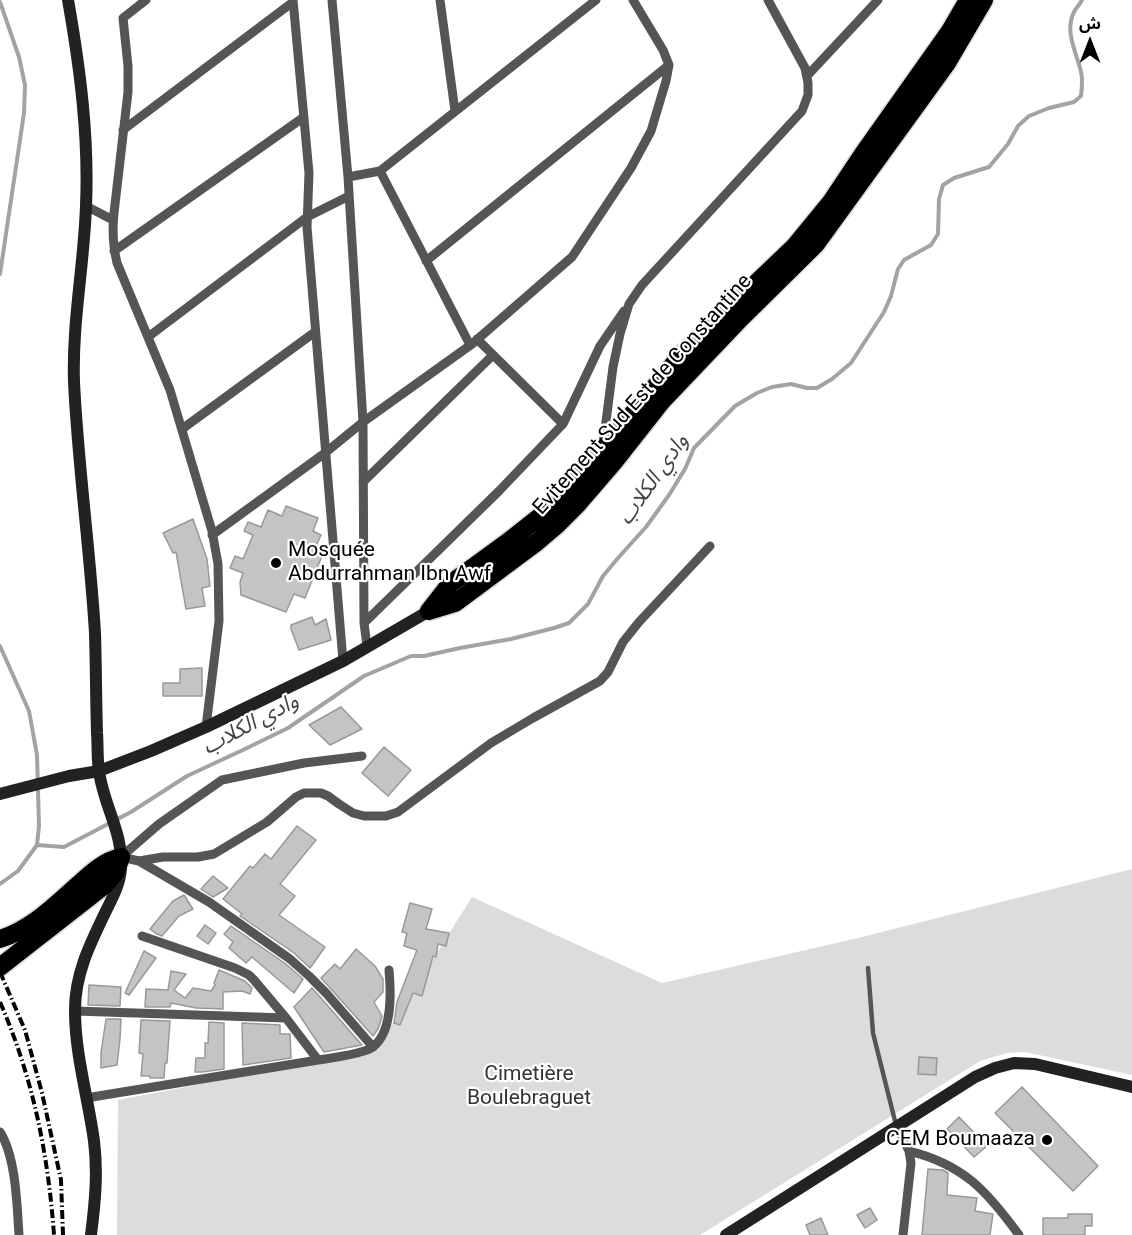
<!DOCTYPE html>
<meta charset="utf-8">
<style>
body{margin:0}
#map{position:relative;width:1132px;height:1235px;overflow:hidden;background:#fff;font-family:Roboto,"Noto Sans Arabic",sans-serif}
canvas{display:block}
.north{position:absolute;left:1060px;top:12px;width:60px;height:60px;-webkit-text-stroke:4px #fff;paint-order:stroke;rotate:0deg;font-size:16px;font-weight:700;line-height:24px;text-align:center;color:#000}
.north::after{content:'';display:block;margin:auto;width:21px;height:27px;background:#000;clip-path:polygon(50% 0,100% 100%,50% 72%,0 100%)}
</style>
<div id="map">
<canvas width="1132" height="1235"></canvas>
<div class="north">ش</div>
</div>
<script>
const c = document.querySelector('canvas').getContext('2d');
c.lineJoin = 'round';
function fillPath(path, color) { c.fillStyle = color; c.fill(path, 'evenodd'); }
function trace(path, color, width, dash) { c.strokeStyle = color; c.lineWidth = width; c.lineCap = dash ? 'butt' : 'round'; c.setLineDash(dash || []); c.stroke(path); }
function drawText(font, color, halo, rows, align = 'center') {
  c.font = font + ' Roboto,"Noto Sans Arabic",sans-serif'; c.lineWidth = 4.5; c.setLineDash([]); c.textBaseline = 'middle'; c.strokeStyle = halo; c.fillStyle = color; for (const [text, x, y, turn = 0] of rows) {
    c.save(); c.translate(x, y); c.rotate((+turn || 0) * Math.PI / 180); c.textAlign = isNaN(turn) ? turn : align; if (halo) c.strokeText(text, 0, 0); c.fillText(text, 0, 0); c.restore();
  }
}
fillPath(new Path2D(`
 M1132 869V1075L1025 1052 1007 1053 980 1061 700 1235H117L118 1100 375 1051 472 897 662 983 858 938Z`), '#dcdcdc');
trace(new Path2D(`
 M0 2 19 57 25 85 24 113 0 274
 M0 646 29 711 37 755 39 826 37 845 18 871 0 884
 M37 845 64 847 131 812 187 776 245 749 288 728 364 676 411 656H424L460 648 511 639 554 628 569 623 588 604 603 576 618 558 646 527 669 495 685 469 694 448 735 406 757 393 772 387 791 384 807 388H817L832 379 851 363 884 312 891 296 898 269 904 260 931 245 938 234 939 199 943 185 954 178 989 167 1008 144 1018 126 1029 116 1049 108 1074 102 1081 96C1082 88 1083 80 1081 72 1077 53 1064 32 1074 12 1076 8 1080 4 1082 0`), '#a3a3a3', 4);
const building = new Path2D(`
 M286 506 318 518 313 531 321 535 313 553 322 556 305 598 294 594 286 612 241 595 240 582 243 573 230 568 235 556 243 559 253 535 244 531 248 522 261 527 268 510 282 516Z
 M193 519 207 559 210 586 202 588 205 606 186 609 176 552 173 553 163 533Z
 M312 617 315 625 326 619 331 640 299 650 291 629V625Z
 M202 668V696H163V683H180V669Z
 M341 707 362 729 330 745 309 725Z
 M384 747 411 770 388 796 362 773Z
 M297 826 316 840 280 884 295 896 279 915 325 947 310 968 294 953 240 916 242 914 223 899 250 866 253 868 265 854 271 859Z
 M213 876 228 888 213 897 201 889Z
 M184 895 193 909 179 916 162 936 155 933 150 929 173 901Z
 M410 903 432 909 426 929 449 933 446 946 438 944 436 957 433 956 422 996 413 993 400 1025 394 1023 397 1002 417 950 404 946 407 933 402 932Z
 M205 925 216 933 208 944 197 936Z
 M231 926 286 964 303 979 294 993 252 957 246 963 229 948 233 942 224 934Z
 M356 949 375 966 383 979V992L374 1002 382 1016 381 1020 378 1029 373 1036 321 978 335 964 340 969Z
 M144 951 156 958 129 995 125 993Z
 M219 970 245 981 252 988 250 994 242 991 223 992V1009L196 1008 171 1003 170 1007H145L146 989 168 990 171 971 186 974 174 990 185 998 193 988 211 991 215 985 214 983Z
 M89 985 121 987 120 1006 88 1005Z
 M312 988 321 998 362 1045 324 1052 294 1007Z
 M106 1019H121L120 1039 117 1065 101 1068V1053Z
 M141 1020 170 1021 167 1063H165L164 1078H150V1076H141L143 1054 139 1053Z
 M209 1022 224 1023V1069L202 1072H195L196 1058H205V1043H208Z
 M242 1023 280 1025V1034H290L291 1058 243 1065Z
 M919 1057 937 1058 936 1075 918 1074Z
 M1022 1087 1098 1166 1073 1191 995 1113Z
 M959 1117 987 1146 974 1157 947 1129Z
 M928 1169 943 1170 948 1173 947 1195 977 1198 975 1211 993 1214 990 1235H922Z
 M870 1208 877 1220 865 1228 857 1215Z
 M1068 1214H1092V1226H1085V1235H1043V1218H1068Z
 M821 1218 828 1235H810L806 1225Z`);
fillPath(building, '#c4c4c4');
trace(building, '#999', 1.5);
const highway = new Path2D(`
 M429 611 455 603 537 542 557 525 577 505 614 462 662 401 740 319 816 244 947 63 984 0
 M429 611 450 584 509 541 552 507 602 451 682 354 795 246 831 202 863 154 950 31 968 0
 M0 939C32 929 55 905 79 884 92 872 104 861 121 857
 M0 967 105 885 115 873 121 857`);
trace(highway, '#dbdbdb', 21);
trace(new Path2D(`
 M868 968 873 1033 896 1125`), '#555', 4.5);
trace(new Path2D(`
 M146 0 123 18 128 66V92L114 213C112 231 113 246 117 263L170 390 212 531 218 564 219 621 206 727
 M293 0 309 173 307 227 343 661
 M332 0 348 177 363 422 364 623 367 646
 M440 0 455 111
 M807 76 878 0
 M123 130 293 2
 M380 171 470 345
 M348 177 380 171 596 0
 M86 206 113 220
 M114 251 304 117
 M426 261 669 65
 M148 337 307 217 349 196
 M477 339 563 424
 M182 429 315 332
 M603 445 613 367 620 334 629 304 642 285 802 111 808 95V83L805 68 768 0
 M363 482 493 355
 M212 535 325 453 363 422 472 344 572 257 631 168 651 131 666 81 669 65 663 50 633 0
 M364 623 499 491 563 424 600 346 624 311
 M121 857 139 861 209 902 290 959 309 976 326 993 373 1047
 M121 857 159 824 222 780 304 763 362 756
 M139 861 163 857H198L214 854 267 822 296 797 304 793H321L328 796 339 804 353 813 364 816H386L398 812 491 743 533 718 600 681 608 672 623 642 639 622 710 546
 M142 936 235 968 249 975 254 980 286 1018 318 1060
 M75 1011 286 1018
 M86 1098 318 1060C331 1058 364 1054 373 1047 393 1031 391 992 389 970
 M897 1127 909 1151 911 1163 903 1235
 M0 1132C16 1157 17 1205 19 1235
 M909 1151C963 1164 987 1191 1019 1235`), '#555', 9);
trace(new Path2D(`
 M68 0C80 68 89 137 86 206 84 265 72 323 74 382 78 466 90 549 95 633 96 666 96 700 97 733 98 746 97 759 99 771 103 804 124 835 121 868 120 886 111 900 104 915 89 946 75 975 75 1010 75 1055 88 1097 94 1141 98 1173 95 1203 91 1235
 M0 794 69 776 99 771 151 751 206 727 343 661 429 611
 M726 1235 975 1077 995 1068 1014 1063 1035 1064 1132 1087`), '#222', 12);
trace(highway, '#000', 18);
trace(new Path2D(`
 M0 972 25 1030 42 1093 61 1180 63 1235
 M0 1002C33 1078 48 1153 54 1235`), '#000', 4, [9, 3, 1.5, 3]);
for (const [x, y, r, color] of [
 [276,563,6,"#000"],
 [1047,1140,6,"#000"]
]) { const dot = new Path2D(); dot.arc(x, y, r, 0, 2 * Math.PI); c.fillStyle = color; c.fill(dot); trace(dot, '#fff', 2); }
drawText('21px', '#000', '#fff', [
 ["Evitement Sud Est de Constantine",643,395,-48]
]);
drawText('21px', '#000', '#fff', [
 ["Mosquée",288,551],
 ["Abdurrahman Ibn Awf",288,575],
 ["CEM Boumaaza",1035,1140,"right"]
], 'left');
drawText('21px', '#333', '#fff', [
 ["Cimetière",529,1075],
 ["Boulebraguet",529,1099]
]);
drawText('italic 22px', '#444', '#fff', [
 ["وادي الكلاب",654,480,-55],
 ["وادي الكلاب",251,725,-28]
]);
</script>
